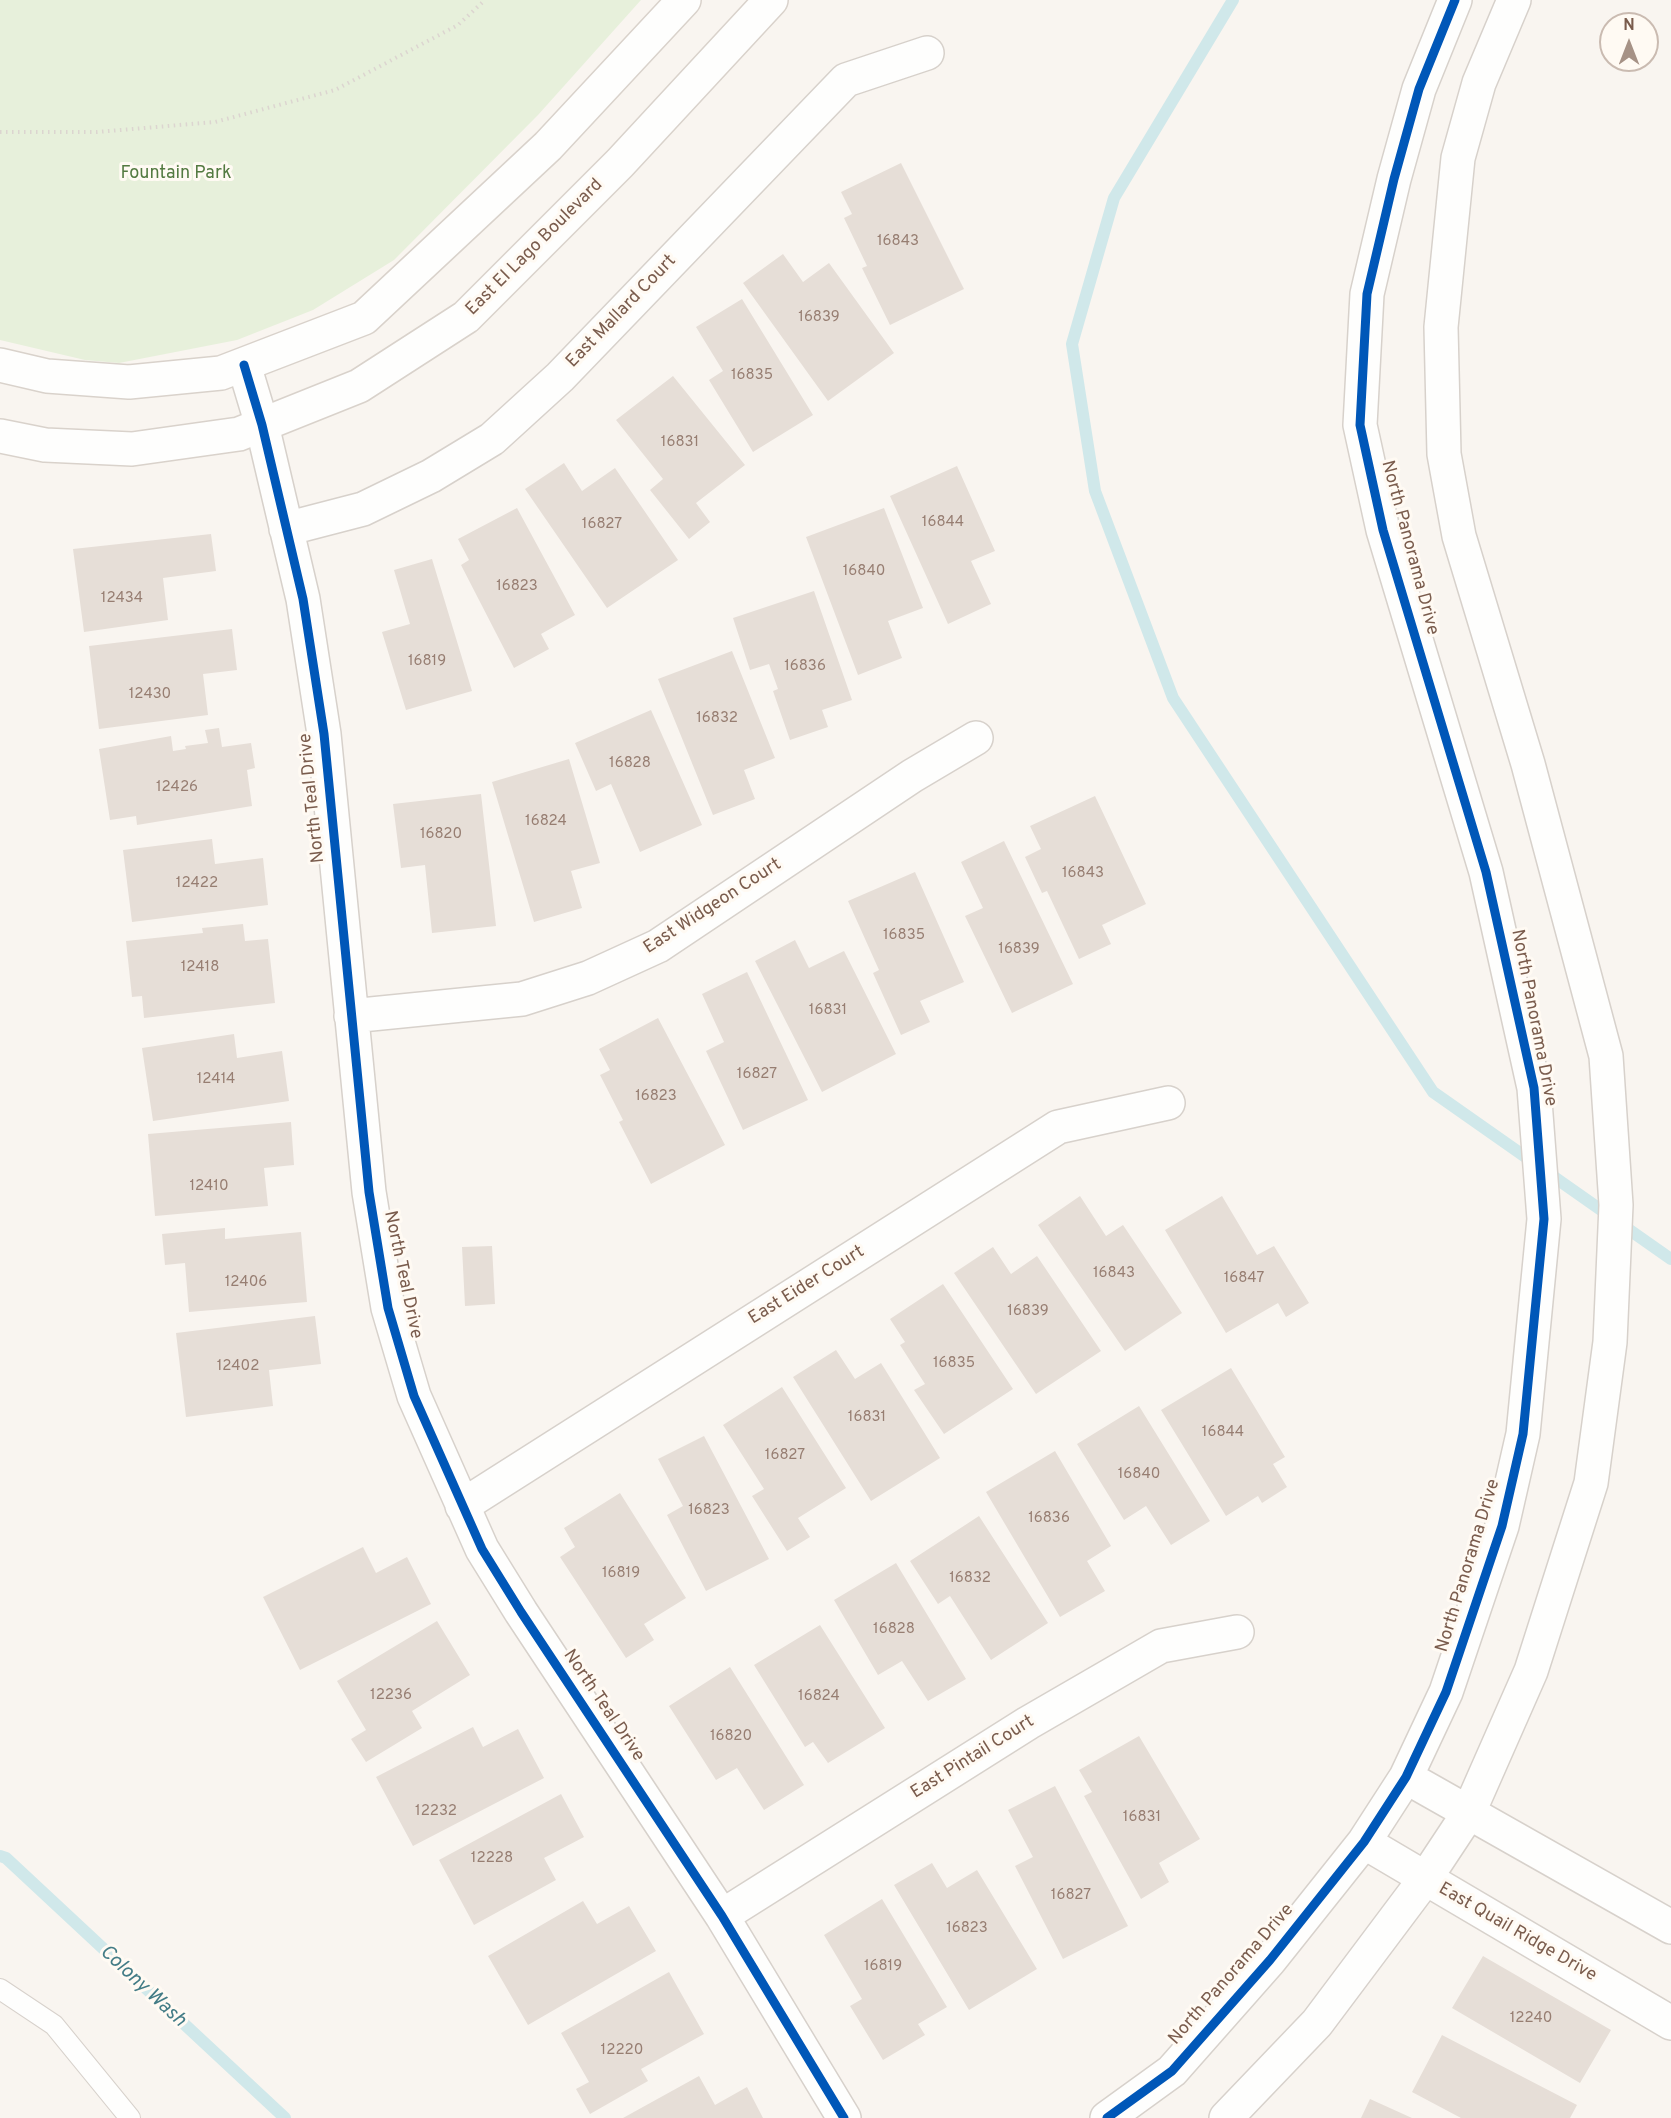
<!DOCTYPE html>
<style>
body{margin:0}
#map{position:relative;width:1671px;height:2118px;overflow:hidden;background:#f9f5f0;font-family:Overpass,sans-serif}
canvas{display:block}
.north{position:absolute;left:1599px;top:12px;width:60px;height:60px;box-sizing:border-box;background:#fffaf3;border:2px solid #cabbb1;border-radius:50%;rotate:0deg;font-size:16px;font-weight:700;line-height:24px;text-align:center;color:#7a5c4d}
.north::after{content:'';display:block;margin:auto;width:21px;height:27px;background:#a69286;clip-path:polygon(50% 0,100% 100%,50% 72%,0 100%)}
</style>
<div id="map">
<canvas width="1671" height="2118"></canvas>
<div class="north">N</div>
</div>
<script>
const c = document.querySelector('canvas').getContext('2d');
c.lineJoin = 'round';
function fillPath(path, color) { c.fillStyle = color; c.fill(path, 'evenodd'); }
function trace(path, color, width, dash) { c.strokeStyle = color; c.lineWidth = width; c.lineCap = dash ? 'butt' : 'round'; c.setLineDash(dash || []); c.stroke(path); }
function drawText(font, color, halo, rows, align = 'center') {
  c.font = font + ' Overpass,sans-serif'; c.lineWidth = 6; c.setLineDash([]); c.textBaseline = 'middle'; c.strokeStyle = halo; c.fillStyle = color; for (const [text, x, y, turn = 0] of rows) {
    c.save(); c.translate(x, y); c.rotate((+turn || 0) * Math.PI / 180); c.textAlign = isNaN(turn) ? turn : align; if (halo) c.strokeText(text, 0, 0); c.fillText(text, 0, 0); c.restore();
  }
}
fillPath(new Path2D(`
 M0 0H641L538 115 394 260 313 310 237 340 119 363 85 360 0 340Z`), '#e7f0db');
trace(new Path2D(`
 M1233 0 1114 198 1072 344 1095 491 1173 698 1433 1092 1671 1259
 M0 1856 6 1858 285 2118`), '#d0e8ea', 12);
fillPath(new Path2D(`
 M901 163 964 289 890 325 862 268 867 266 844 218 852 214 841 192Z
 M783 254 803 282 829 263 894 353 828 401 743 283Z
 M742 299 813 415 753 452 709 380 723 371 696 327Z
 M673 376 745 465 696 503 710 522 689 539 650 490 663 479 616 420Z
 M564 463 582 491 615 468 678 560 607 608 525 489Z
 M957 466 995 551 971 561 991 604 948 624 890 496Z
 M517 508 575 615 541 634 549 649 514 668 461 565 469 560 458 539Z
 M884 508 923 608 888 621 902 658 858 675 806 537Z
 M211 534 216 571 163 578 168 620 84 632 73 549Z
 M432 559 472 691 406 710 382 632 410 624 394 570Z
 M814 591 852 700 822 710 828 727 790 740 773 691 778 689 769 664 750 670 733 618Z
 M232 629 237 670 203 674 208 715 99 729 89 646Z
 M732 651 775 758 744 770 755 799 713 815 658 679Z
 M651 710 702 825 640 852 611 784 596 791 575 743Z
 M219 728 222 747 251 743 255 768 247 770 252 806 137 825 136 816 110 820 99 749 171 736 173 751 186 749 185 746 208 743 205 730Z
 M569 759 600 863 571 871 582 908 534 922 492 782Z
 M481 794 496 926 432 933 425 865 401 868 393 804Z
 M1095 796 1146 904 1102 925 1111 944 1079 959 1047 891 1042 893 1025 857 1041 849 1030 826Z
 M212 839 215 864 263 858 268 905 132 922 123 850Z
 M1004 841 1073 984 1012 1013 965 916 983 908 961 862Z
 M915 872 964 982 920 1001 930 1022 901 1035 873 973 879 970 848 901Z
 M243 924 245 941 268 939 275 1003 144 1018 142 996 132 997 126 941 203 933 202 928Z
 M795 940 809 968 844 951 896 1054 822 1092 755 961Z
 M747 972 808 1100 743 1130 706 1051 724 1042 702 994Z
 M658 1018 725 1145 651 1184 619 1122 623 1120 600 1075 610 1070 599 1049Z
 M234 1034 237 1058 282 1051 289 1101 153 1121 142 1048Z
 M291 1122 294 1165 264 1168 268 1206 155 1216 148 1134Z
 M1080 1196 1106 1236 1123 1225 1182 1313 1125 1351 1038 1225Z
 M1222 1196 1257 1255 1274 1246 1309 1303 1286 1317 1278 1303 1226 1333 1165 1230Z
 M225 1228V1239L301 1232 307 1302 189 1312 185 1263 165 1265 162 1234Z
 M492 1246 495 1304 465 1306 462 1247Z
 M993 1247 1011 1274 1037 1256 1101 1351 1036 1394 954 1273Z
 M943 1284 1013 1389 944 1434 914 1390 925 1384 900 1345 905 1342 890 1319Z
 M315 1316 321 1364 269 1370 273 1406 186 1417 176 1333Z
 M836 1350 855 1379 881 1363 940 1458 871 1501 793 1377Z
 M1231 1368 1285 1457 1273 1464 1287 1487 1262 1503 1258 1496 1226 1516 1161 1410Z
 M782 1387 846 1488 798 1518 810 1537 787 1551 752 1496 764 1489 723 1425Z
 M1139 1406 1210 1521 1171 1545 1146 1506 1124 1520 1077 1444Z
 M704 1436 769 1559 706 1591 667 1515 683 1506 658 1459Z
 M1055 1451 1111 1546 1087 1561 1105 1591 1060 1617 986 1492Z
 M620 1493 686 1598 644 1624 654 1640 626 1658 560 1557 575 1547 564 1528Z
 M979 1516 1048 1623 991 1660 950 1596 938 1604 910 1561Z
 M363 1547 376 1573 407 1557 431 1604 300 1670 263 1597Z
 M896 1563 966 1679 928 1701 902 1661 878 1675 834 1600Z
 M437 1621 470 1675 412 1711 422 1728 366 1762 351 1739 366 1730 337 1681Z
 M820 1625 885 1728 828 1763 813 1742 805 1747 754 1665Z
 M730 1667 804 1785 764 1810 737 1768 716 1780 669 1706Z
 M473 1727 483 1747 518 1729 544 1778 413 1846 376 1777Z
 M1139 1736 1200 1839 1159 1863 1169 1882 1141 1899 1084 1796 1092 1792 1079 1770Z
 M1055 1786 1128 1926 1063 1959 1015 1866 1033 1857 1008 1810Z
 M561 1794 584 1837 544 1858 556 1880 474 1925 439 1860Z
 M932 1863 947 1888 977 1870 1037 1969 969 2010 894 1885Z
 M882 1899 947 2007 918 2024 925 2035 883 2060 850 2006 862 1999 824 1935Z
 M583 1901 597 1924 629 1906 656 1951 528 2025 488 1956Z
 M1483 1956 1611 2030 1580 2083 1452 2008Z
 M669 1972 704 2034 641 2069 648 2081 590 2114 576 2089 589 2082 561 2033Z
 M1442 2035 1577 2105 1570 2118H1461L1412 2092Z
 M699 2076 715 2105 747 2087 763 2118H623Z
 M1370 2099 1412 2118H1361Z`), '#e6ded7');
const lane = new Path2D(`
 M0 1989 54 2025 130 2118`);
const street = new Path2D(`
 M244 365 262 425 303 599 324 734 369 1192 388 1308 414 1396 482 1549 521 1612 722 1916 844 2118
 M286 529 363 509 431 476 492 439 560 377 846 80 927 53
 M351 1016 522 999 588 978 658 946 912 776 976 738
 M462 1506 1058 1127 1168 1103
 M1406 1777 1671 1927
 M1364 1842 1671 2023
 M722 1916 1028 1723 1161 1646 1237 1632
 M1107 2118 1172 2071 1270 1960 1364 1842 1406 1777 1446 1692 1502 1526 1523 1434 1544 1219 1534 1088 1486 872 1383 530 1360 425 1367 294 1394 179 1419 89 1455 0
 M1226 2118 1317 2023 1425 1879 1468 1814 1531 1671 1591 1483 1610 1342 1616 1205 1606 1056 1528 764 1459 536 1444 454 1441 327 1458 158 1479 83 1514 0`);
const secondary = new Path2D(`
 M0 365 47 376 129 382 221 373 364 318 548 146 684 0
 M0 436 45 445 132 449 239 434 359 386 466 317 620 163 771 0`);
trace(lane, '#d7d1cb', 22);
trace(street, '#d7d1cb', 36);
trace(secondary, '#d9d2cb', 36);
trace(new Path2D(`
 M0 132H97L215 122 335 90 458 25 485 0`), '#dcd5d0', 4, [1.5, 4.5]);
trace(lane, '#fefefd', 20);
trace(street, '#fefefd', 33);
trace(secondary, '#fefefd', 33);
trace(new Path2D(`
 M244 365 262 425 303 599 324 734 369 1192 388 1308 414 1396 482 1549 521 1612 722 1916 844 2118
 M1107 2118 1172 2071 1270 1960 1364 1842 1406 1777 1446 1692 1502 1526 1523 1434 1544 1219 1534 1088 1486 872 1383 530 1360 425 1367 294 1394 179 1419 89 1455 0`), '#0057b8', 9);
drawText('15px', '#977e72', null, [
 ["16843",898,242],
 ["16839",819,318],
 ["16835",752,376],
 ["16831",680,443],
 ["16844",943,523],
 ["16827",602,525],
 ["16840",864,572],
 ["16823",517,587],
 ["12434",122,599],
 ["16819",427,662],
 ["16836",805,667],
 ["12430",150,695],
 ["16832",717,719],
 ["16828",630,764],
 ["12426",177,788],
 ["16824",546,822],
 ["16820",441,835],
 ["16843",1083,874],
 ["12422",197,884],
 ["16835",904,936],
 ["16839",1019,950],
 ["12418",200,968],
 ["16831",828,1011],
 ["16827",757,1075],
 ["12414",216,1080],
 ["16823",656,1097],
 ["12410",209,1187],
 ["16843",1114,1274],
 ["16847",1244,1279],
 ["12406",246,1283],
 ["16839",1028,1312],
 ["16835",954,1364],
 ["12402",238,1367],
 ["16831",867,1418],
 ["16844",1223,1433],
 ["16827",785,1456],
 ["16840",1139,1475],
 ["16823",709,1511],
 ["16836",1049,1519],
 ["16819",621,1574],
 ["16832",970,1579],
 ["16828",894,1630],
 ["12236",391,1696],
 ["16824",819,1697],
 ["16820",731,1737],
 ["12232",436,1812],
 ["16831",1142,1818],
 ["12228",492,1859],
 ["16827",1071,1896],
 ["16823",967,1929],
 ["16819",883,1967],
 ["12240",1531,2019],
 ["12220",622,2051]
]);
drawText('18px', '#537a41', '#fffaf3', [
 ["Fountain Park",176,174]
]);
drawText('18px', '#7a5c4d', '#fffaf3', [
 ["East El Lago Boulevard",535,248,-45],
 ["East Mallard Court",622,312,-46],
 ["North Panorama Drive",1409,548,75],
 ["North Teal Drive",313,798,-96],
 ["East Widgeon Court",713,907,-33],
 ["North Panorama Drive",1533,1018,79],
 ["North Teal Drive",402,1275,78],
 ["East Eider Court",807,1286,-32],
 ["North Panorama Drive",1469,1566,-73],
 ["North Teal Drive",603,1706,56],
 ["East Pintail Court",973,1758,-32],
 ["East Quail Ridge Drive",1517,1933,30],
 ["North Panorama Drive",1232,1975,-49]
]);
drawText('italic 20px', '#437c86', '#fffaf3', [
 ["Colony Wash",142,1987,43]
]);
</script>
